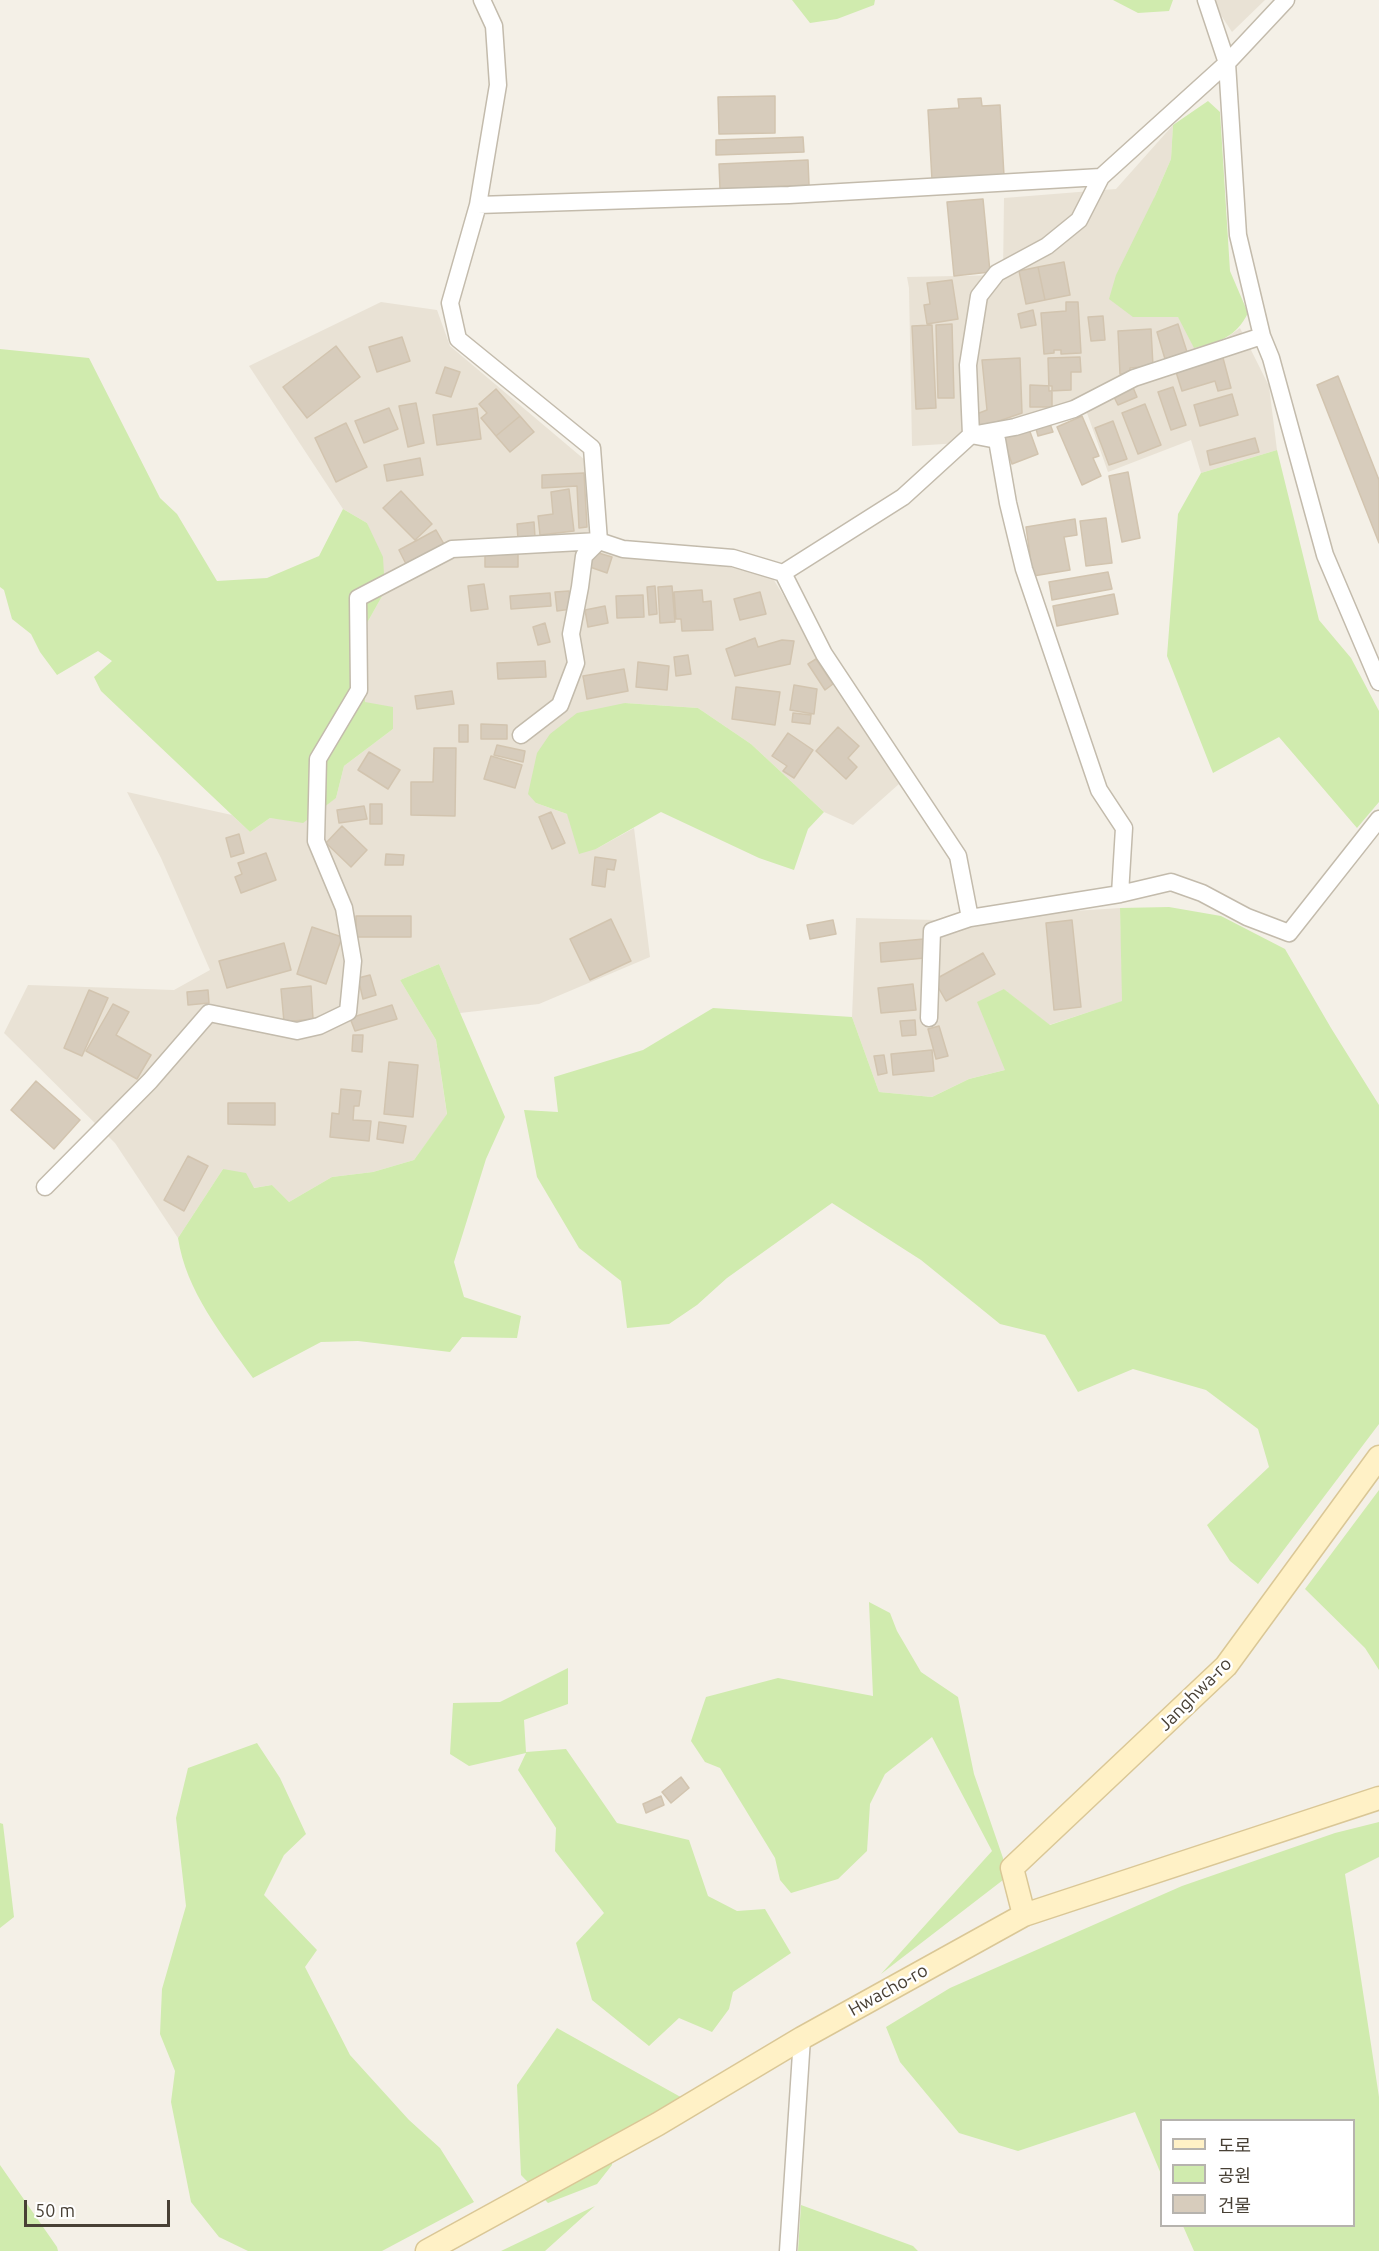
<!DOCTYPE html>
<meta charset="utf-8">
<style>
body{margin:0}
#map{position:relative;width:1379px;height:2251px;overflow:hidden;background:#f4f0e7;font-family:Ubuntu,"Noto Sans KR",sans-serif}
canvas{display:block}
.legend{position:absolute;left:1160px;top:2119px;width:195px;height:108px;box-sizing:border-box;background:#fff;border:2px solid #b6b3ae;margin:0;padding:8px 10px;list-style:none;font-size:18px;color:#484035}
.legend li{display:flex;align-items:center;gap:12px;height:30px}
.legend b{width:30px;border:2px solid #b6b3ae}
.scale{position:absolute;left:24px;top:2200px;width:146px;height:27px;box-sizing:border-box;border:3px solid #484035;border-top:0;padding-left:8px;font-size:18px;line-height:21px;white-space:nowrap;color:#484035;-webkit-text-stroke:4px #fff;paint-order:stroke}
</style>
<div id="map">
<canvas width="1379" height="2251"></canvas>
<ul class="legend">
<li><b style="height:8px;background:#fff1c6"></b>도로</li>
<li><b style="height:16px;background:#d0ebae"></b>공원</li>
<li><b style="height:16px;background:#d7ccbc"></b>건물</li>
</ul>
<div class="scale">50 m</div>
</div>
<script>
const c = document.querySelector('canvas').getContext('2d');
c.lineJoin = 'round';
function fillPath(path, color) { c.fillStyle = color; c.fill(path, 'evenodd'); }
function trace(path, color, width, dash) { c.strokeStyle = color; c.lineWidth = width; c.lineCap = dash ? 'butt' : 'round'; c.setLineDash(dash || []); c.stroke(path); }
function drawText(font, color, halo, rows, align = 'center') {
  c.font = font + ' Ubuntu,sans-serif'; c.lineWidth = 5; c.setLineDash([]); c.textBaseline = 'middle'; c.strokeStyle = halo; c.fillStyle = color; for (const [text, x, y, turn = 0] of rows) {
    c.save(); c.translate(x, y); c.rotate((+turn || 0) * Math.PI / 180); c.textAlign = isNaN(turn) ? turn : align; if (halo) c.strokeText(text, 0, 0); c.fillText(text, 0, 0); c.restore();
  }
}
fillPath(new Path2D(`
 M1211 0H1265L1232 32Z
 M1173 125 1171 159 1155 196 1133 317H1178L1222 341 1240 328 1269 386 1277 450 1201 473 1191 440 1108 472 1087 413 1058 418 992 441 912 446 909 288 907 277 1003 275 1004 198 1116 189Z
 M381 302 437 310 450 346 585 460 589 535 453 542 384 577 367 523 343 509 249 366Z
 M604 550 643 559 720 565 772 577 899 784 853 825 824 812 751 744 698 708 625 703 536 803 567 814 596 849 634 828 650 957 539 1004 460 1013 439 964 400 980 436 1040 447 1115 414 1160 373 1172 332 1177 289 1202 272 1185 253 1188 223 1169 178 1238 115 1143 4 1033 28 985 174 990 210 970 161 858 127 792 232 815 250 832 270 818 292 820 336 798 344 766 393 729 365 702 367 623 385 591 454 555Z
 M1120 908 1123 1001 1049 1025 1004 989 1005 1070 969 1079 932 1097 879 1092 852 1017 856 918 936 920Z`), '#e9e2d5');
fillPath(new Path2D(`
 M792 0H875L874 5 837 19 810 23Z
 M1113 0H1173L1169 11 1138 13Z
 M1208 101 1220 112 1230 271 1248 313C1235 338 1221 341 1194 348L1178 317H1133L1109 299 1116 275 1155 196 1171 159 1173 125Z
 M0 349 89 358 160 498 177 514 217 581 267 578 319 556 343 509 367 523 383 557 385 591 367 623 365 702 393 707V729L344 766 336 798 303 823 270 818 250 832 101 691 94 677 112 661 98 651 57 675 40 652 31 634 12 619 4 590 0 587Z
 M1277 450 1319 620 1351 658 1379 711V802L1357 828 1279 737 1213 773 1167 656 1178 514 1201 473Z
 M625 703 698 708 751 744 824 812 808 829 794 870 759 858 661 812 596 849 579 854 567 814 536 803 528 794 537 753 550 734 577 713Z
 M1169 907 1221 916 1285 949 1331 1028 1379 1105V1424L1258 1584 1230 1561 1207 1525 1269 1467 1258 1429 1206 1390 1133 1369 1078 1392 1045 1335 1000 1324 921 1260 832 1203 727 1278 697 1305 669 1324 627 1328 621 1281 579 1248 537 1177 524 1110 558 1112 554 1077 643 1050 713 1008 852 1017 879 1092 932 1097 969 1079 1005 1070 977 1002 1004 989 1050 1025 1122 1001 1120 908Z
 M439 964 505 1117 486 1159 454 1262 464 1297 521 1316 517 1338 462 1337 450 1352 358 1341 321 1342 253 1378C222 1335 186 1291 178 1238L223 1169 246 1173 254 1188 272 1185 289 1202 332 1177 373 1172 414 1160 447 1114 436 1040 400 980Z
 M1379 1490V1670L1365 1648 1305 1589Z
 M869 1602 890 1613 897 1631 921 1672 958 1697 974 1774 1003 1858V1880L881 1974 992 1851 932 1737 885 1774 870 1804 867 1851 838 1879 791 1893 780 1880 775 1858 720 1768 705 1762 691 1741 706 1697 778 1678 873 1696Z
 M568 1668V1704L524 1720 526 1752 566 1749 617 1823 689 1840 708 1896 737 1911 765 1909 791 1953 733 1992 729 2009 712 2032 679 2018 649 2046 592 2000 576 1943 604 1913 555 1851 556 1828 518 1770 526 1753 469 1766 450 1754 453 1703 500 1702Z
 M257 1743 280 1778 306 1834 284 1855 264 1895 317 1950 305 1967 350 2055 409 2120 440 2148 474 2202 382 2251H248L219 2237 191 2202 171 2102 175 2071 160 2034 162 1989 186 1906 176 1818 188 1768Z
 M1379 1822V1857L1345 1874 1379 2097V2251H1194L1183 2226H1354V2120H1162L1161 2174 1135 2112 1018 2151 959 2133 900 2062 886 2027 950 1988 1182 1886 1335 1833Z
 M0 1823 3 1824 14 1917 0 1928Z
 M557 2028 686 2100 610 2142 612 2165 597 2184 548 2203 521 2175 517 2085Z
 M0 2165 57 2247 58 2251H0Z
 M801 2205 913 2246 918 2251H798Z
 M595 2206 545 2251H501Z`), '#d0ebae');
const building = new Path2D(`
 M775 96V133L719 134 718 97Z
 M981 98 982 106 1000 105 1004 176 932 180 928 110 959 108 958 99Z
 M803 137 804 152 716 155V140Z
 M808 160 809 185 720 189 719 164Z
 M983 199 990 272 954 276 947 202Z
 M1064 262 1070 295 1045 300 1038 267Z
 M1038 267 1045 300 1026 304 1019 271Z
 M952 280 958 319 927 324 924 305 930 304 927 283Z
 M1066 302H1078L1081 353 1061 354V350H1054V353L1044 354 1041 313 1066 311Z
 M1033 310 1036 325 1021 328 1018 314Z
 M1103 316 1105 340 1091 341 1088 317Z
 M952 324 954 398H938L936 325Z
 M1178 324 1187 352 1165 359 1157 332Z
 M932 325 936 408 916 409 912 326Z
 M1151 329 1153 366 1130 368V373L1120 374 1118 331Z
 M402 337 410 361 377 372 369 347Z
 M336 346 360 377 307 418 283 387Z
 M1080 357 1081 372H1071V390L1049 391 1048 358Z
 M1020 358 1022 413 976 429 974 415 987 410 982 360Z
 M1223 358 1231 388 1218 391 1215 381 1182 391 1176 372Z
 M445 367 460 372 451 397 436 393Z
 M1338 376 1379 480V543L1317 385Z
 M1030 385 1052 386V407H1030Z
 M1132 385 1137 397 1118 405 1112 393Z
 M1173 387 1186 425 1171 430 1158 392Z
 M496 389 520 416 496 436 481 418 487 413 479 404Z
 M1232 394 1238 415 1200 426 1194 405Z
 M416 403 424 443 408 447 399 406Z
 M1145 404 1161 445 1138 454 1122 413Z
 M389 408 398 429 364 443 355 421Z
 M477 408 481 439 437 445 433 415Z
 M520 416 534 432 510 452 496 436Z
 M1082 416 1099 456 1093 458 1101 476 1082 485 1057 427Z
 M1049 421 1053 432 1038 436 1035 425Z
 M1113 421 1127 459 1109 465 1095 428Z
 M346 423 367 467 336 482 315 438Z
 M1029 429 1038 454 1012 464 1003 438Z
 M1255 438 1259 452 1210 465 1207 451Z
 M420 458 423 475 387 481 384 465Z
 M1128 472 1140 538 1122 542 1109 476Z
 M584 473 587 527 579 528 577 486 542 488V475Z
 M569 489 574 531 540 535 538 516 553 514 551 492Z
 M401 491 432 524 415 540 383 508Z
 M1106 518 1112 563 1086 566 1080 521Z
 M1075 519 1077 535 1064 537 1070 570 1033 576 1026 527Z
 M534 522 535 537 518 539 517 524Z
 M436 530 444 544 406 564 399 550Z
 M595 552 612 557 607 573 590 567Z
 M485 553H518V567H485Z
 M1108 572 1112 589 1052 600 1049 582Z
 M484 584 488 609 471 611 468 586Z
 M655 586 657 614 649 615 647 587Z
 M672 586 675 622 660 623 658 587Z
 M702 590 703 602 711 601 713 630 682 631 681 619H676L674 592Z
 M569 591 571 609 557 611 555 592Z
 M760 592 766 614 740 620 734 599Z
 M550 593 551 606 511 609 510 596Z
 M1114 594 1118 614 1057 626 1053 606Z
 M643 595 644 617 617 618 616 596Z
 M605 606 608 623 588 627 585 610Z
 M545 623 550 642 538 645 533 627Z
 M755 638 758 647 782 640 794 641 790 664 735 676 726 649Z
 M688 655 691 674 676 676 674 657Z
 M816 659 833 684 825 690 808 664Z
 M545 661 546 677 498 679 497 663Z
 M638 662 669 666 667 690 636 687Z
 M624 669 628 691 587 699 583 676Z
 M794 685 817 689 814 714 790 710Z
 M736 687 780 692 775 725 732 719Z
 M452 691 454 704 417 709 415 696Z
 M793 713 811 715 810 724 792 722Z
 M481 724 507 725V739H481Z
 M459 725H468V742H459Z
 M838 727 859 746 848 758 857 767 846 779 816 751Z
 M788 733 813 750 794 778 783 771 787 766 772 756Z
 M497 745 525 751 523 762 494 755Z
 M434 748H456L455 816 411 815V782H433Z
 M369 752 400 770 388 789 358 770Z
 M491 756 522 765 515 788 484 779Z
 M370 804H382V824H370Z
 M364 806 367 819 339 823 337 810Z
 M551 812 565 843 552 849 539 817Z
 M342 826 367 850 351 867 326 843Z
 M239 834 244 853 231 857 226 838Z
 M266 853 276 880 241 893 235 877 242 874 238 863Z
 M386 854 404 855 403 865H385Z
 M595 857 616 860 614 870 607 869 605 887 592 885Z
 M356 916H411V937H356Z
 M611 919 631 961 590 980 570 939Z
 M833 920 836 934 810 939 807 925Z
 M1072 920 1081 1007 1054 1010 1046 923Z
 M312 927 342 937 326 984 297 974Z
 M924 939 925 958 881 962 880 943Z
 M284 943 291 970 227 988 219 961Z
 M983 953 995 974 946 1001 934 980Z
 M370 975 376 995 363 999 358 978Z
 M913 984 916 1010 881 1013 878 988Z
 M311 986 313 1019 284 1022 281 989Z
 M89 990 108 998 82 1056 64 1048Z
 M208 990 209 1003 188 1005 187 992Z
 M113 1004 129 1012 116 1035 151 1055 137 1079 86 1051Z
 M392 1005 397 1019 355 1031 350 1018Z
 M915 1020 916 1035 902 1036 900 1021Z
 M939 1026 948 1056 936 1059 928 1029Z
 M353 1035H363L362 1052 352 1051Z
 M932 1050 934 1071 893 1075 891 1054Z
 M884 1055 887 1073 878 1075 874 1056Z
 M389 1062 418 1065 413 1117 384 1114Z
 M36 1081 80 1120 54 1149 11 1110Z
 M341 1089 361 1091 359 1106H354L353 1120 371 1121 369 1141 330 1137 332 1113 339 1114Z
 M228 1103H275V1125L228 1124Z
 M379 1122 406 1126 403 1143 377 1139Z
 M188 1156 208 1166 184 1211 164 1200Z
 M681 1777 689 1788 671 1803 662 1792Z
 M661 1796 664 1805 646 1813 643 1804Z`);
fillPath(building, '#d7ccbc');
trace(building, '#d2c4af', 1.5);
const street = new Path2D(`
 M482 0 494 26 498 85 478 205 450 303 458 339 592 448 599 541 623 549 733 558 783 573 824 654 958 856 970 918
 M1206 0 1227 63 1238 235 1262 336
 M478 205 789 195 1101 177
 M783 573 903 497 971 435 968 365 979 296 997 273 1047 246 1079 220 1101 177 1227 63 1286 0
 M1120 894 1171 882 1202 893 1247 917 1289 933 1379 819
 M929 1018 932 931 970 918 1120 894 1124 828 1099 790 1024 569 1008 503 997 440 971 435 1015 427 1074 409 1134 378 1262 336 1271 358 1325 555 1379 682
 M45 1187 150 1081 209 1013 297 1031 319 1026 348 1012 353 961 344 908 316 841 318 759 359 690 358 598 452 549 599 541 584 556 580 587 571 634 576 663 560 705 521 735
 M788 2251 802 2038`);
const secondary = new Path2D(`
 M1024 1915 1012 1868 1226 1666 1379 1457
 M427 2251 658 2124 802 2038 1024 1915 1379 1798`);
trace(street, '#c3bbac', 19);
trace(secondary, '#dac796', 25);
trace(street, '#fff', 16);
trace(secondary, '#fff1c6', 22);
drawText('18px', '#484035', '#fff', [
 ["Janghwa-ro",1195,1694,-45],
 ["Hwacho-ro",888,1990,-29]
]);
</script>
